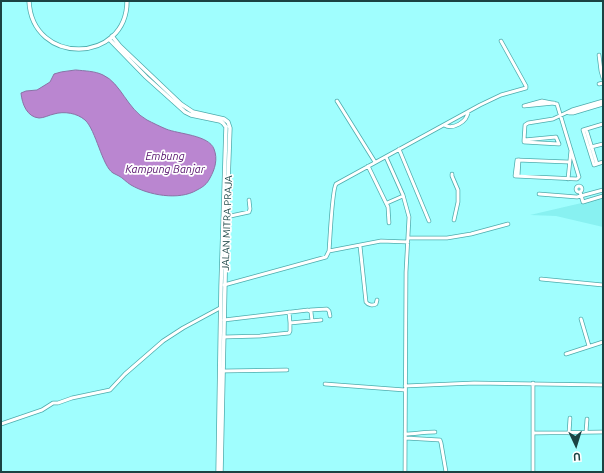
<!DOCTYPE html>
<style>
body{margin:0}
#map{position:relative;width:604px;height:473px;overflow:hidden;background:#a0fefe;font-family:Ubuntu,sans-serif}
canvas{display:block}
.frame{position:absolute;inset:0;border:2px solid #1b4343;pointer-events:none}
.north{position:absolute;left:556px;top:425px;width:40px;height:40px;-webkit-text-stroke:3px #fff;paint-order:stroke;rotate:176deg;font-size:11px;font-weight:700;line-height:16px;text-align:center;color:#1b4343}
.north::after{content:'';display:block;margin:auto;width:14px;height:18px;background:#1b4343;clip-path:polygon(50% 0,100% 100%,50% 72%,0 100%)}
</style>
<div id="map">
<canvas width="604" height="473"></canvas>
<div class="frame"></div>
<div class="north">U</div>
</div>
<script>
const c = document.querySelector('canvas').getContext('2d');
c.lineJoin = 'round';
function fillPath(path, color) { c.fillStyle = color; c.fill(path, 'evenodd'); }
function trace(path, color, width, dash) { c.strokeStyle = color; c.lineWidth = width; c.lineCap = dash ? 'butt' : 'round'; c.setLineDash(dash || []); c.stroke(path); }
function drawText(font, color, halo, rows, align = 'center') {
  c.font = font + ' Ubuntu,sans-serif'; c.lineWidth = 3.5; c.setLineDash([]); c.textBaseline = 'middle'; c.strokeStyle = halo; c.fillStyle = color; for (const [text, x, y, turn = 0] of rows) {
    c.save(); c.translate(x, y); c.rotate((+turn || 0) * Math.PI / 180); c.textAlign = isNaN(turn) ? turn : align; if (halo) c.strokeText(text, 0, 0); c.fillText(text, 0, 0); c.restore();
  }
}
fillPath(new Path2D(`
 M603 198V227L556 216 530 215Z`), '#88f1f1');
const water = new Path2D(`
 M76 70C85 71 95 71 103 75 121 83 127 109 147 120 153 123 159 126 166 129 178 134 209 135 214 149 218 159 215 169 210 178 207 184 203 187 197 190 179 201 148 195 131 185 126 182 123 178 119 176 117 175 115 174 113 173 102 166 96 130 85 120 77 113 64 111 54 114 49 115 44 118 39 118 27 117 22 104 21 93L26 91 37 90 50 82 54 74 61 72Z`);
fillPath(water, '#ba86d0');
trace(water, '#8a72a6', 1);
const minor = new Path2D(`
 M599 55 601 71 603 78
 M599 84 603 83
 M337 101 375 162
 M524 106 542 101 557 104 579 177 577 179 515 176 517 160 568 162
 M524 106 554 103
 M569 113H573L603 104
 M603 124 583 130 594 165 603 162
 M444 125C453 130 467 122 468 112
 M586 129 597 164
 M524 140 556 137 559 144 524 142V140L525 125 528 123 553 119 572 110 603 101
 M591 147 603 144
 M399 149 429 221
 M386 157 403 195 409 217 406 272 405 472
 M368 166 388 207 389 223
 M452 174V176L458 190V202L454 220
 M518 176 519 160
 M568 179 571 150
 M576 189a3 3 0 1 1 6 0a3 3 0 1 1-6 0Z
 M580 192 583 202 603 196
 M539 194 577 197 603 190
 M387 203 403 196
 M226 217 249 212 250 209 249 200
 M408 238H447L471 234 508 224
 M360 246 366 302C368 305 373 306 376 304L377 300
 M329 251 381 241 408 242
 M541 279 603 285
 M224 285 326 257 329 251C330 240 332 190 336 184L480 105 501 95 526 88V86L501 41
 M310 310 327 309 329 311 330 316
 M289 312 290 323
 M581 319 589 346
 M224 320 308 310 311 312 312 321
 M224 337 260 336 289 333 290 331V323L321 320
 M566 354 603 342
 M223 371 287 370
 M533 383V472
 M325 384 405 390
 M405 386 474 383 603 385
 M1 424 42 410 53 403H58L72 398 110 390 125 374 163 341 183 328 220 308
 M586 432 587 419
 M534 433 603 432
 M569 433 570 418
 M405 434C415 434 424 432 435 432
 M405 438 440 440 441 443 446 472`);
const tertiary = new Path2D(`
 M29 1C32 66 127 64 127 1
 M112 36 120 46 181 104 193 112 224 119 228 122 230 128 226 235 221 472
 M109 39 146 77 185 112 191 115 220 121 223 123 226 127 221 286 218 472`);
trace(minor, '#4dacad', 4.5);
trace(tertiary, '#4dacad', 5);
trace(minor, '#fff', 3);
trace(tertiary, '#fff', 3.5);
drawText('10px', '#1b4343', '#fff', [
 ["JALAN MITRA PRAJA",227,223,-88]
]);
drawText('italic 11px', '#56136d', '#fff', [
 ["Embung",165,156],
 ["Kampung Banjar",165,169]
]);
</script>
